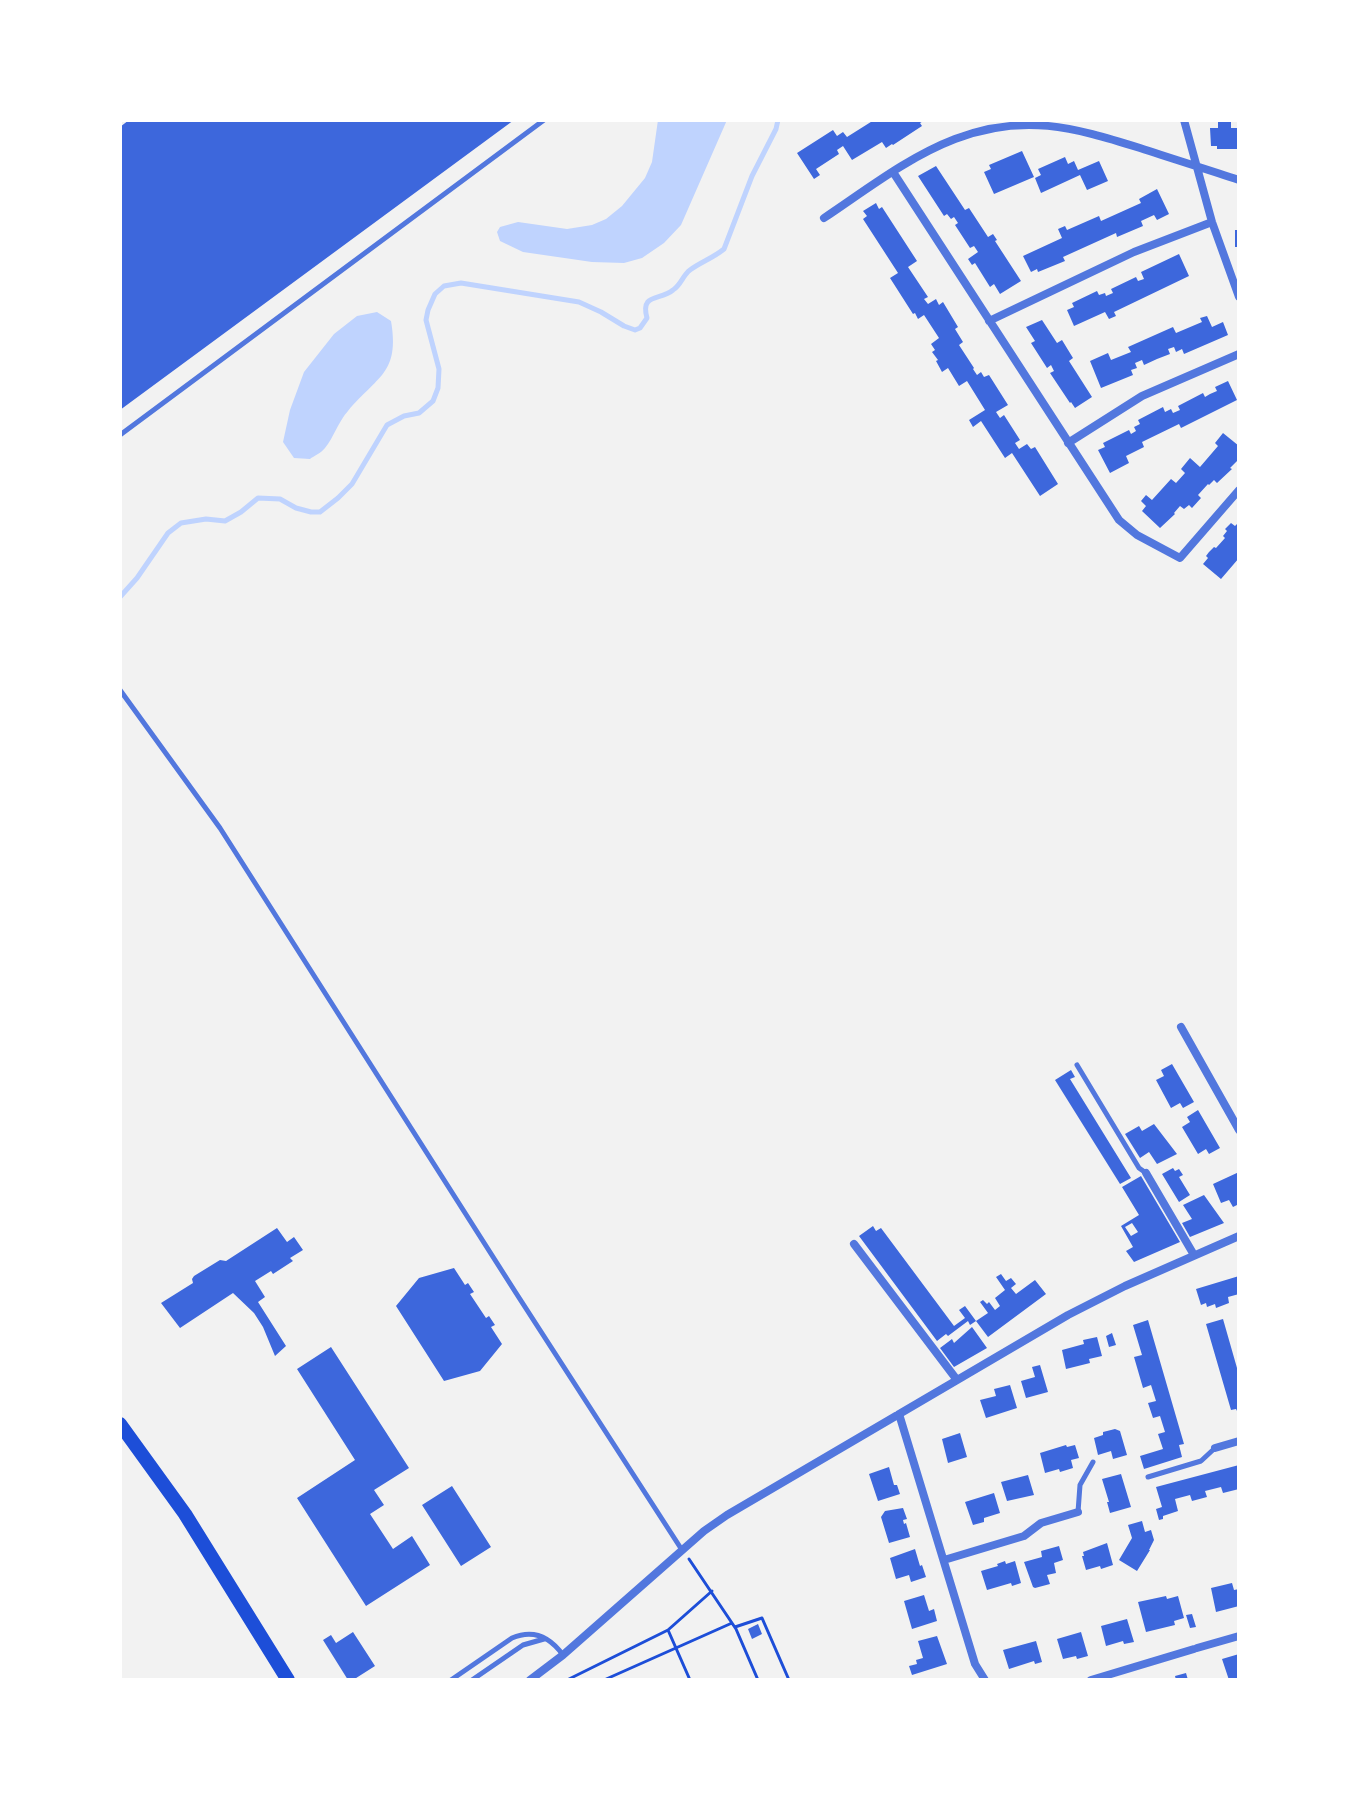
<!DOCTYPE html>
<style>
body{margin:0}
#map{position:relative;width:1359px;height:1800px;overflow:hidden;background:#f2f2f2;font-family:"Space Grotesk",sans-serif}
canvas{display:block}
.frame{position:absolute;inset:0;border:122px solid #fff;pointer-events:none}
</style>
<div id="map">
<canvas width="1359" height="1800"></canvas>
<div class="frame"></div>
</div>
<script>
const c = document.querySelector('canvas').getContext('2d');
c.lineJoin = 'round';
function fillPath(path, color) { c.fillStyle = color; c.fill(path, 'evenodd'); }
function trace(path, color, width, dash) { c.strokeStyle = color; c.lineWidth = width; c.lineCap = dash ? 'butt' : 'round'; c.setLineDash(dash || []); c.stroke(path); }
fillPath(new Path2D(`
 M658 120H727L681 225 664 243 642 258 624 263 592 262 523 252 500 241 497 232 500 227 518 222 567 229 592 225 606 219 622 206 645 178 652 162Z
 M377 312 391 321C400 374 377 376 348 411 338 422 334 437 325 448 321 453 314 456 310 459L294 458 283 442 290 410 304 372 334 334 357 316Z`), '#bfd3fe');
trace(new Path2D(`
 M120 597 137 578 168 533 181 523 206 519 225 521 241 512 258 498 280 499 296 508 311 512H320L338 498 352 484 387 425 404 416 419 413 433 401 438 388 439 369 426 320 428 310 435 294 444 286 461 283 579 302 601 312 624 326 635 330 640 328 647 318C640 293 660 301 673 290 681 285 683 275 690 270 701 262 713 258 724 249L752 176 776 129 778 120`), '#bfd3fe', 5);
fillPath(new Path2D(`
 M129 120H514L120 410V127Z
 M874 120H925L920 123 922 126 893 145 892 144 886 148 882 142 852 160 843 146 837 150 839 154 816 169 820 175 814 179 797 153 833 130 837 136 843 132 847 137Z
 M1218 121H1231V128H1239V149H1217V146H1211L1210 128H1218Z
 M1022 151 1034 177 994 194 984 172 991 169 989 165Z
 M1065 157 1068 164 1074 161 1078 170 1099 161 1108 181 1087 190 1080 175 1041 193 1035 178 1041 175 1038 169Z
 M936 166 965 210 969 208 988 237 993 234 997 240 995 241 1021 281 1000 294 994 284 990 287 975 263 972 265 968 259 978 252 974 246 970 248 955 225 958 223 954 217 951 219 947 214 944 216 918 176Z
 M1157 189 1169 214 1157 220 1154 215 1141 221 1143 226 1117 237 1116 233 1063 257 1065 261 1038 272 1037 269 1031 272 1023 256 1062 238 1058 229 1065 226 1067 230 1099 216 1101 221 1141 203 1139 199Z
 M876 203 879 209 882 207 917 261 908 267 928 297 924 299 928 304 936 299 939 305 943 302 958 327 955 329 963 342 959 345 974 368 973 369 977 375 981 372 984 377 989 375 1008 405 996 412 1000 418 1004 415 1020 440 1015 443 1019 449 1027 444 1031 449 1035 447 1058 484 1040 496 1012 453 1005 458 981 421 973 427 969 420 985 410 967 381 959 386 948 368 942 372 936 361 938 360 932 352 935 350 931 344 939 338 924 315 918 319 915 313 913 314 890 278 898 273 863 219 867 216 863 211Z
 M1235 230H1239V247H1235Z
 M1179 254 1189 276 1114 312 1116 316 1109 319 1105 312 1074 326 1067 310 1074 307 1072 303 1097 291 1099 295 1105 293 1106 296 1113 293 1111 289 1136 277 1138 281 1144 279 1141 272Z
 M1207 316 1212 327 1223 322 1228 335 1184 354 1182 349 1176 352 1174 347 1168 349 1170 354 1157 359 1144 365 1142 360 1135 363 1137 368 1131 370 1133 375 1101 388 1090 361 1108 353 1111 360 1131 352 1128 347 1173 327 1176 333 1202 322 1200 318Z
 M1042 320 1057 343 1062 340 1073 358 1069 361 1092 397 1075 408 1071 402 1070 403 1050 373 1054 371 1051 365 1047 368 1031 343 1035 341 1026 327Z
 M1228 381 1237 400 1181 428 1179 424 1142 442 1144 447 1126 456 1129 463 1110 473 1098 450 1105 447 1103 443 1129 430 1131 434 1136 431 1134 427 1140 424 1138 420 1163 407 1165 412 1171 409 1173 413 1180 410 1178 406 1203 393 1205 397 1210 394 1217 391 1215 387Z
 M1223 433 1239 446V459L1230 468 1232 469 1217 483 1214 480 1209 485 1208 484 1198 495 1201 498 1192 508 1189 505 1184 509 1180 506 1174 513 1175 514 1160 528 1142 511 1146 506 1141 501 1146 495 1152 500 1171 479 1176 483 1185 473 1181 469 1190 458 1200 467 1218 446 1215 443Z
 M1239 522V558L1221 579 1203 564 1208 558 1206 556 1209 552 1214 547 1216 548 1225 538 1223 536 1227 531 1225 529 1231 523 1235 526Z
 M1172 1064 1194 1102 1183 1108 1180 1103 1171 1108 1156 1080 1164 1076 1161 1070Z
 M1071 1070 1075 1077 1070 1079 1131 1178 1120 1184 1055 1080Z
 M1198 1110 1220 1148 1209 1154 1206 1149 1198 1154 1182 1127 1190 1122 1187 1117Z
 M1154 1124 1177 1154 1157 1164 1149 1152 1140 1158 1125 1134 1139 1126 1142 1131Z
 M1173 1168 1175 1171 1179 1169 1183 1175 1179 1177 1190 1195 1179 1202 1162 1174Z
 M1239 1172V1204L1233 1207 1229 1200 1221 1203 1213 1184Z
 M1141 1176 1180 1242 1134 1262 1126 1251 1133 1247 1121 1226 1139 1215 1122 1187ZM1132 1223 1138 1232 1131 1236 1125 1227Z
 M1204 1195 1224 1223 1190 1237 1182 1223 1192 1219 1183 1205Z
 M873 1226 876 1231 881 1228 954 1326 965 1318 959 1310 965 1306 976 1321 970 1325 968 1321 948 1336 946 1334 937 1341 859 1236Z
 M277 1228 287 1242 294 1237 303 1250 290 1258 293 1261 273 1274 271 1271 255 1281 265 1297 258 1302 286 1346 275 1356 263 1327 254 1313 233 1293 180 1328 161 1303 193 1283 192 1279 194 1276 220 1260 226 1261Z
 M454 1268 465 1285 468 1283 474 1292 470 1294 486 1318 489 1316 495 1325 491 1327 502 1344 480 1371 444 1381 396 1306 419 1278Z
 M1001 1274 1006 1281 1011 1278 1016 1284 1011 1288 1016 1294 1035 1280 1046 1294 988 1337 976 1321 988 1313 980 1302 983 1300 987 1304 989 1302 995 1310 1000 1306 995 1298 1005 1290 996 1277Z
 M1239 1276V1294L1228 1297 1229 1303 1216 1308 1215 1304 1207 1307 1206 1303 1201 1305 1196 1289Z
 M1223 1319 1239 1375V1415L1236 1409 1231 1410 1206 1324Z
 M1148 1320 1184 1444 1179 1445 1182 1457 1144 1469 1140 1456 1163 1449 1158 1434 1165 1432 1160 1416 1153 1418 1148 1403 1156 1401 1151 1385 1143 1388 1134 1357 1142 1355 1133 1325Z
 M972 1327 987 1348 954 1367 940 1348 952 1339 954 1343Z
 M1112 1333 1116 1345 1109 1347 1106 1336Z
 M1097 1337 1102 1356 1089 1359 1090 1363 1066 1369 1062 1350 1084 1344 1083 1340Z
 M331 1347 409 1468 374 1490 384 1505 370 1514 393 1549 412 1536 430 1565 366 1606 297 1498 355 1460 297 1369Z
 M1040 1365 1048 1392 1026 1398 1021 1381 1035 1377 1032 1367Z
 M1010 1385 1017 1408 986 1418 980 1400 996 1396 994 1389Z
 M1115 1429 1120 1431 1127 1455 1113 1459 1111 1451 1098 1455 1094 1438 1103 1435V1432Z
 M960 1433 967 1457 948 1463 942 1439Z
 M1066 1445 1067 1447 1075 1445 1079 1458 1071 1460 1073 1468 1060 1472 1059 1469 1045 1473 1040 1453Z
 M1239 1465V1489L1223 1493 1221 1487 1205 1491 1207 1497 1192 1501 1190 1495 1175 1499 1178 1511 1163 1516V1519L1159 1520 1156 1509 1162 1507 1156 1487Z
 M889 1467 894 1485H897L900 1494 878 1501 869 1474Z
 M1121 1474 1131 1507 1110 1513 1107 1502H1109L1102 1479Z
 M1028 1475 1034 1495 1007 1501 1001 1482Z
 M452 1486 491 1547 461 1566 422 1505Z
 M994 1493 1000 1513 984 1518V1522L973 1525 965 1502Z
 M903 1508 907 1519 903 1520 904 1524 906 1523 910 1537 889 1543 881 1517 885 1511Z
 M1142 1521 1145 1532 1151 1530 1154 1540 1149 1550H1150L1137 1571 1119 1560 1132 1538 1128 1525Z
 M1107 1543 1113 1565 1101 1569 1100 1566 1086 1570 1082 1556H1084L1083 1552Z
 M1059 1546 1063 1560 1054 1563 1056 1573 1047 1575 1050 1584 1035 1588 1033 1587 1024 1562 1042 1557 1041 1551Z
 M915 1549 920 1566 922 1565 926 1577 911 1582 909 1575 896 1579 890 1558Z
 M1005 1561 1006 1564 1015 1561 1021 1583 1012 1586 1011 1583 987 1590 981 1571 998 1566 997 1564Z
 M1232 1583 1234 1590 1239 1589V1606L1216 1612 1211 1588Z
 M924 1595 929 1611 934 1609 937 1621 912 1629 904 1601Z
 M1166 1596 1167 1599 1178 1596 1184 1618 1174 1621 1175 1625 1146 1632 1138 1602Z
 M1192 1614 1196 1627 1190 1628 1186 1615Z
 M1127 1619 1134 1642 1124 1644 1123 1641 1106 1646 1101 1626Z
 M758 1624 762 1634 752 1639 748 1629Z
 M353 1632 375 1666 353 1680H348L323 1640 331 1635 336 1643Z
 M1081 1632 1088 1656 1077 1659 1076 1656 1063 1659 1057 1639Z
 M937 1636 947 1664 912 1675 909 1666 917 1664 916 1660 923 1658 918 1641Z
 M1036 1641 1042 1662 1035 1664 1034 1661 1009 1669 1003 1650Z
 M1239 1654V1680H1229L1222 1659Z
 M1186 1673 1188 1680H1176L1175 1676Z`), '#3d67dc');
trace(new Path2D(`
 M689 1559 736 1629 758 1680
 M735 1627 762 1618 789 1680
 M668 1630 690 1680
 M567 1680 668 1630 712 1591
 M604 1680 732 1623`), '#1d4ed8', 3);
trace(new Path2D(`
 M120 435 544 120
 M120 690 220 828 516 1293 682 1550
 M1077 1065 1139 1168 1146 1173
 M1148 1477 1201 1461 1215 1448
 M1078 1512 1080 1485 1093 1462
 M451 1680 512 1638C533 1629 550 1637 563 1655
 M472 1680 523 1645 544 1639`), '#5277de', 5);
trace(new Path2D(`
 M1184 120 1212 222 1239 297
 M893 172 1119 520 1137 535 1180 558 1239 490
 M824 218C866 190 908 157 955 139 1023 113 1073 127 1140 148 1173 159 1206 169 1239 180
 M989 321 1134 252 1212 222
 M1068 443 1142 396 1239 354
 M1181 1027 1239 1130
 M1146 1173 1194 1255
 M854 1244 957 1380
 M899 1414 975 1664 985 1680
 M1215 1448 1239 1441
 M944 1560 1024 1536 1041 1523 1078 1512
 M1197 1648 1239 1636
 M530 1680 563 1655 704 1531 727 1515 1068 1315 1125 1286 1239 1236
 M1091 1680 1194 1649`), '#5277de', 8);
trace(new Path2D(`
 M120 1424 185 1514 288 1680`), '#1d4ed8', 14);
</script>
